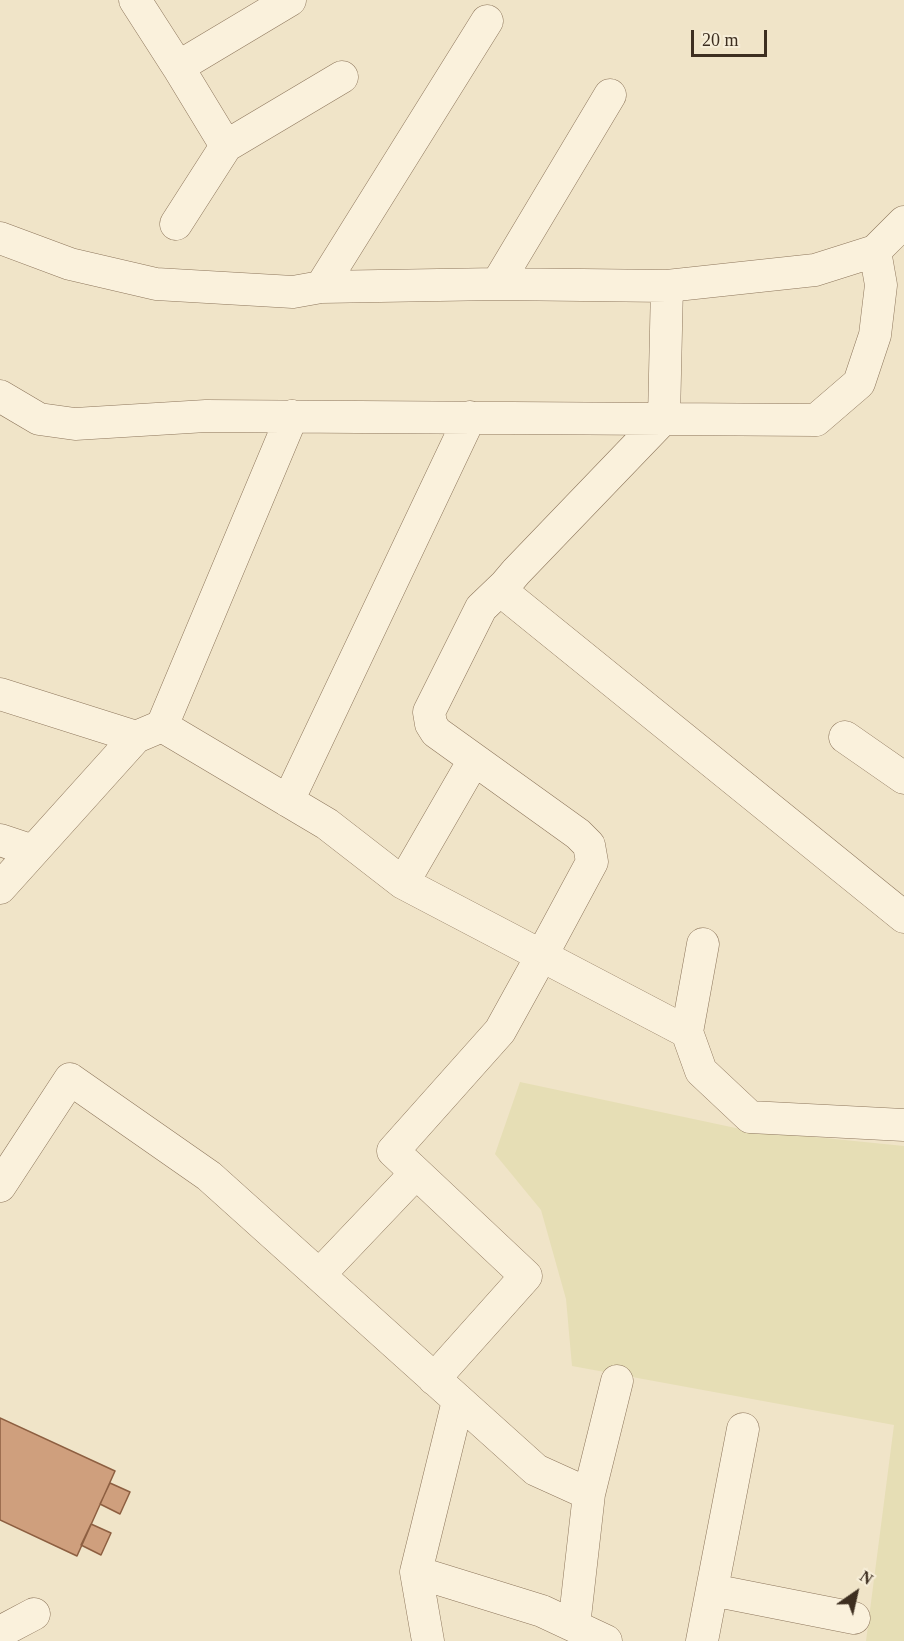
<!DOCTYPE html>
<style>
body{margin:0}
#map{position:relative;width:904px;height:1641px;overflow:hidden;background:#f0e4c8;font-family:Georgia,serif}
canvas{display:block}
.north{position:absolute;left:826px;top:1563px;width:60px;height:60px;-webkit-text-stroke:4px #f7eed8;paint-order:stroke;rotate:34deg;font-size:16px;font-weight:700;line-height:24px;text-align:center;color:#3d2e20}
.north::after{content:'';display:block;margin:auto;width:21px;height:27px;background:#3d2e20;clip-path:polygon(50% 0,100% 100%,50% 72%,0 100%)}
.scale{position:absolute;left:691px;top:30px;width:76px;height:27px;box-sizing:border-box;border:3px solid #3d2e20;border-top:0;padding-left:8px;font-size:18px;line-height:21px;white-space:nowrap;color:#3d2e20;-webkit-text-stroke:4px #f7eed8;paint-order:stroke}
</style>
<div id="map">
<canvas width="904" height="1641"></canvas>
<div class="north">N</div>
<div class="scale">20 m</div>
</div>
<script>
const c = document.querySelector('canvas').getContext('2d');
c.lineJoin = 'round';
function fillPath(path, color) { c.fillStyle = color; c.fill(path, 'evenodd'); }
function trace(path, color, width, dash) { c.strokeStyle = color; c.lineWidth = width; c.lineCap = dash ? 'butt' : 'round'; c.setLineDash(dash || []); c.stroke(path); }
fillPath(new Path2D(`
 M520 1082 745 1130 904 1146V1641H866L894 1425 572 1366 566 1299 541 1210 495 1154Z`), '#e6deb5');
const building = new Path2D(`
 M0 1418 115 1471 77 1556 0 1520Z
 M110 1483 130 1492 120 1514 100 1504Z
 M91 1524 111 1533 101 1555 81 1545Z`);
fillPath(building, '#cf9f7d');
trace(building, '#8d5f41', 1.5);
const street = new Path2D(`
 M135 0 178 67 226 146
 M178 67 290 0
 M176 224 226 146 342 77
 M0 238 70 264 156 284 293 292 321 287 497 284 667 286 815 270 875 251 904 222
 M497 284 610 95
 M667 286 664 418 516 572 505 585 510 598 904 917
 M321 287 487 21
 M0 396 39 419 75 424 206 416 816 420 859 383 875 335 881 285 875 251
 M0 694 136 737
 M162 726 327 824 403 883 687 1032
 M845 737 904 778
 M288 801 470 417
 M0 840 33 851
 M403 883 474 760
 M0 888 136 737 162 726 292 416
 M703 944 687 1032 701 1071 750 1117 904 1125
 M0 1186 70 1079 209 1176 536 1470 589 1494
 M319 1275 416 1173
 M434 1379 526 1276 393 1151 500 1031 542 955 592 862 589 845 578 834 436 732 431 724 429 712 481 608 505 585
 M416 1572 542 1611 606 1641
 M712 1590 854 1618
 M574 1626 589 1494 617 1381
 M0 1632 34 1614
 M428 1641 416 1572 458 1401
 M702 1641 743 1429`);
trace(street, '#8d765c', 33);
trace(street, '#faf1dc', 32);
</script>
